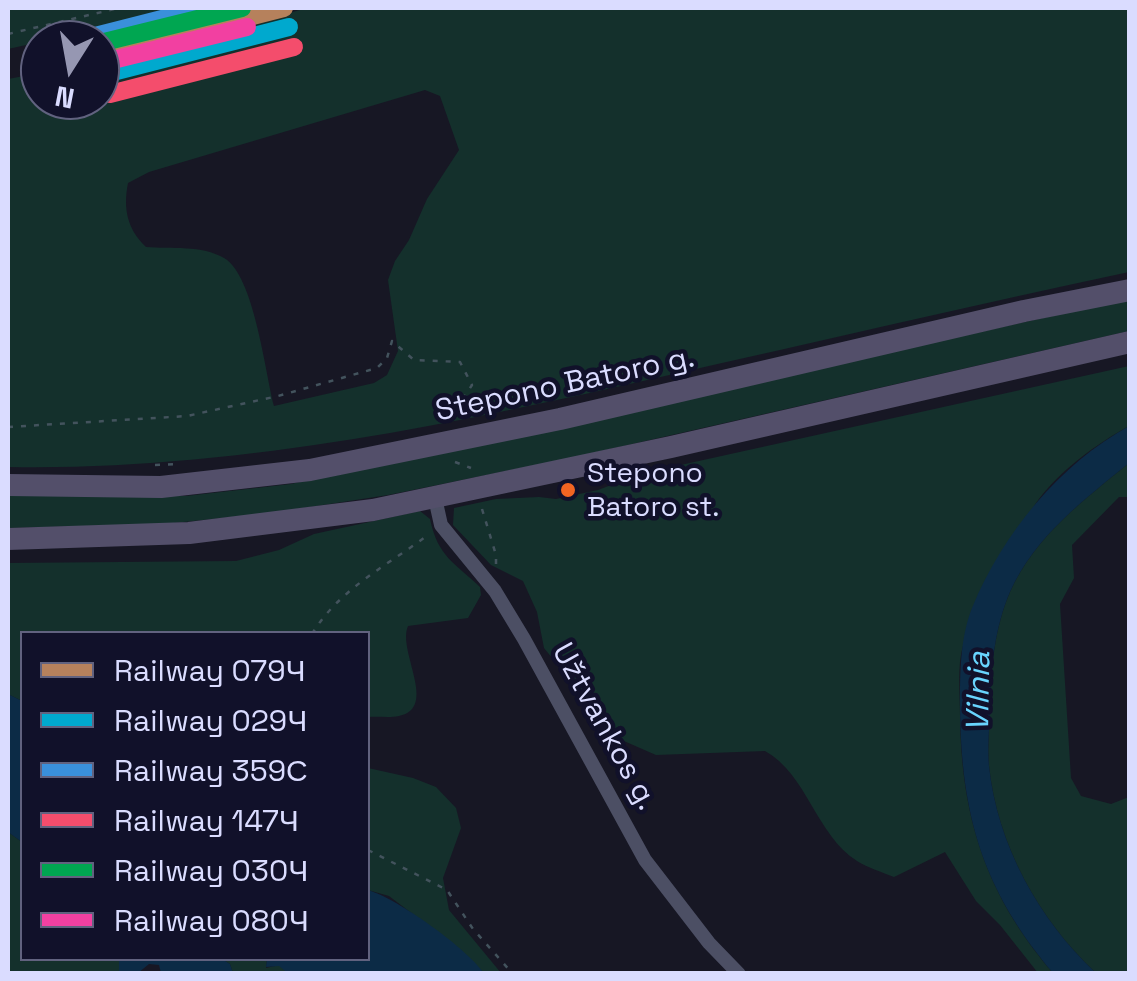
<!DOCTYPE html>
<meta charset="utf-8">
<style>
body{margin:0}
#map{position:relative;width:1137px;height:981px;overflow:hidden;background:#171724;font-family:"Space Grotesk",sans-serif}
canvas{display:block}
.frame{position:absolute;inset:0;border:10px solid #dadcff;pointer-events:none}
.legend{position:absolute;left:20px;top:631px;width:350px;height:330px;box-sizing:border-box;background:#11112a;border:2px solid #61627f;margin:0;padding:12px 18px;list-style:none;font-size:30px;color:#dadcff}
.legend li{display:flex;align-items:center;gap:20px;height:50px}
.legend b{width:50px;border:2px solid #61627f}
.north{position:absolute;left:20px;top:20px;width:100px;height:100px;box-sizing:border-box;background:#11112a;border:2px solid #61627f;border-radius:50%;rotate:191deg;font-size:28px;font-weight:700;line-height:40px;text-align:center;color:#dadcff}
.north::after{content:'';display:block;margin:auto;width:35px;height:45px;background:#9697b2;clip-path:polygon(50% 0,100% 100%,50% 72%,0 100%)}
</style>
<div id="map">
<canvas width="1137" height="981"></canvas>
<div class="frame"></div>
<ul class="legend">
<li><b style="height:12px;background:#b6815c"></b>Railway 079Ч</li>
<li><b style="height:12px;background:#00a9ce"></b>Railway 029Ч</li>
<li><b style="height:12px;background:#3a90db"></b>Railway 359С</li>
<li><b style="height:12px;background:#f44d6c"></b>Railway 147Ч</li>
<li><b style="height:12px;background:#00a651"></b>Railway 030Ч</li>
<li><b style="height:12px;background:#f240a1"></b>Railway 080Ч</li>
</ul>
<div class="north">N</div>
</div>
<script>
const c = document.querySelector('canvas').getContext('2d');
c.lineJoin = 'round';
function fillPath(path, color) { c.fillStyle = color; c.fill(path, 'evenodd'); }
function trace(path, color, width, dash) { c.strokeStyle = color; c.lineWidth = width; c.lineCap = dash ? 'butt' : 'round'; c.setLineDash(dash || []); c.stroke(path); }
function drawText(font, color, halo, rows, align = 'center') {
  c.font = font + ' "Space Grotesk",sans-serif'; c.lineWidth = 9; c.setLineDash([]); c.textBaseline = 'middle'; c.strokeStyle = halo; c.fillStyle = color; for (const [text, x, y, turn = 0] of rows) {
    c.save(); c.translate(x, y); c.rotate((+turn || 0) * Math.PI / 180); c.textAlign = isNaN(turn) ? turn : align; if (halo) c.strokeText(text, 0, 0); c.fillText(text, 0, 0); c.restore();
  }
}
fillPath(new Path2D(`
 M8 8H193L8 49Z
 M306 8H1129V272C974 305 820 341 665 376 450 425 229 471 8 467V79L40 73V100H100V62L248 26ZM425 90 440 96 459 150 427 199 409 240 395 261 388 280 398 351 387 375 374 383 274 406C265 371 254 275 224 258 202 245 171 249 146 247 127 229 123 208 128 183L149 172Z
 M1129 299V331L575 457 388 495 271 513 164 524 8 528V495L186 496 291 484Z
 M1129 366V426C1096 444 1059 471 1036 503 1024 522 1015 545 1005 564 992 590 972 618 963 646 957 666 960 694 960 715 961 817 986 895 1053 973H1038L1000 925 976 901 945 852 894 877C882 872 868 868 857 861 816 835 807 774 765 751L656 755 617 738 544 648 537 612 523 581 491 565 453 525 454 508 496 499 539 497 556 499 598 490 640 474Z
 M1129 463V497H1119L1072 545 1074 578 1060 604 1071 778 1081 796 1111 804 1129 797V973H1096C1039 920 997 844 989 766 987 746 990 724 990 704 991 666 995 627 1010 592 1035 536 1084 500 1129 463Z
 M420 511 430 519C438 557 454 562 480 587L481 595 468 618 408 626C397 651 439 708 399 716 389 718 378 716 368 717V634H22V701L8 694V563L236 561 279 550 314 534Z
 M368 768 413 778 436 787 456 808 461 828 443 878 449 910 501 973H484L460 950 389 896 368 890Z
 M8 832 22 842V958L119 959V973H8Z
 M222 959H267L266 968 279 965 289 973H233L230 964Z`), '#14302c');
fillPath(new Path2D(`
 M1129 426V463C1084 500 1035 536 1010 592 995 627 991 666 990 704 990 724 987 746 989 766 997 844 1039 920 1096 973H1053C982 889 961 815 960 706 960 674 960 638 972 608 1003 533 1059 465 1129 426Z
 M8 694 22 701V842L8 832Z
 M368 890C398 899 465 947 484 973L289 974 279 966 266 967 267 959 368 958Z
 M119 959H222L230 964 233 973H161L159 965 149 964 138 973H119Z`), '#0c2b46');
trace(new Path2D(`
 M8 34 119 8
 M8 427 187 416 278 396 377 368 387 358 392 341 414 360 460 362 472 385 452 416 441 420
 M455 462 471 468
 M155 465 177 464
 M482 509 496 555V564
 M312 634C339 589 388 565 428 535
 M368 850 447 890 473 929 513 974
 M610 974 613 973`), '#43535d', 2.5, [5, 8]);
trace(new Path2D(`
 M435 498 441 525 495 591 524 639 645 860 709 943 739 974`), '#4c4f64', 14);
trace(new Path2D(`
 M8 485 161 487 310 470 560 419 1024 311 1130 290
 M8 539 189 533 373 510 671 447 1130 342`), '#534f6a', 22);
trace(new Path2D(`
 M100 55 284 8`), '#b6815c', 18);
trace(new Path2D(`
 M105 74 289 27`), '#00a9ce', 18);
trace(new Path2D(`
 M95 36 205 8`), '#3a90db', 18);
trace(new Path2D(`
 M110 94 294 47`), '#f44d6c', 18);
trace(new Path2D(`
 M100 43 242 8`), '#00a651', 18);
trace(new Path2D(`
 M105 62 247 27`), '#f240a1', 18);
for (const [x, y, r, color] of [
 [568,490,9,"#f26522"]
]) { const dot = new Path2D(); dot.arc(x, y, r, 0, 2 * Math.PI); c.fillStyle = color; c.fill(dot); trace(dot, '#11112a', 4); }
drawText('28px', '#dadcff', '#11112a', [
 ["Stepono",587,474],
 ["Batoro st.",587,508]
], 'left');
drawText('30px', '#dadcff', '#11112a', [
 ["Stepono Batoro g.",565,385,-12],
 ["Užtvankos g.",604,727,61]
]);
drawText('italic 32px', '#69d4fe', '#11112a', [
 ["Vilnia",980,692,-89]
]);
</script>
